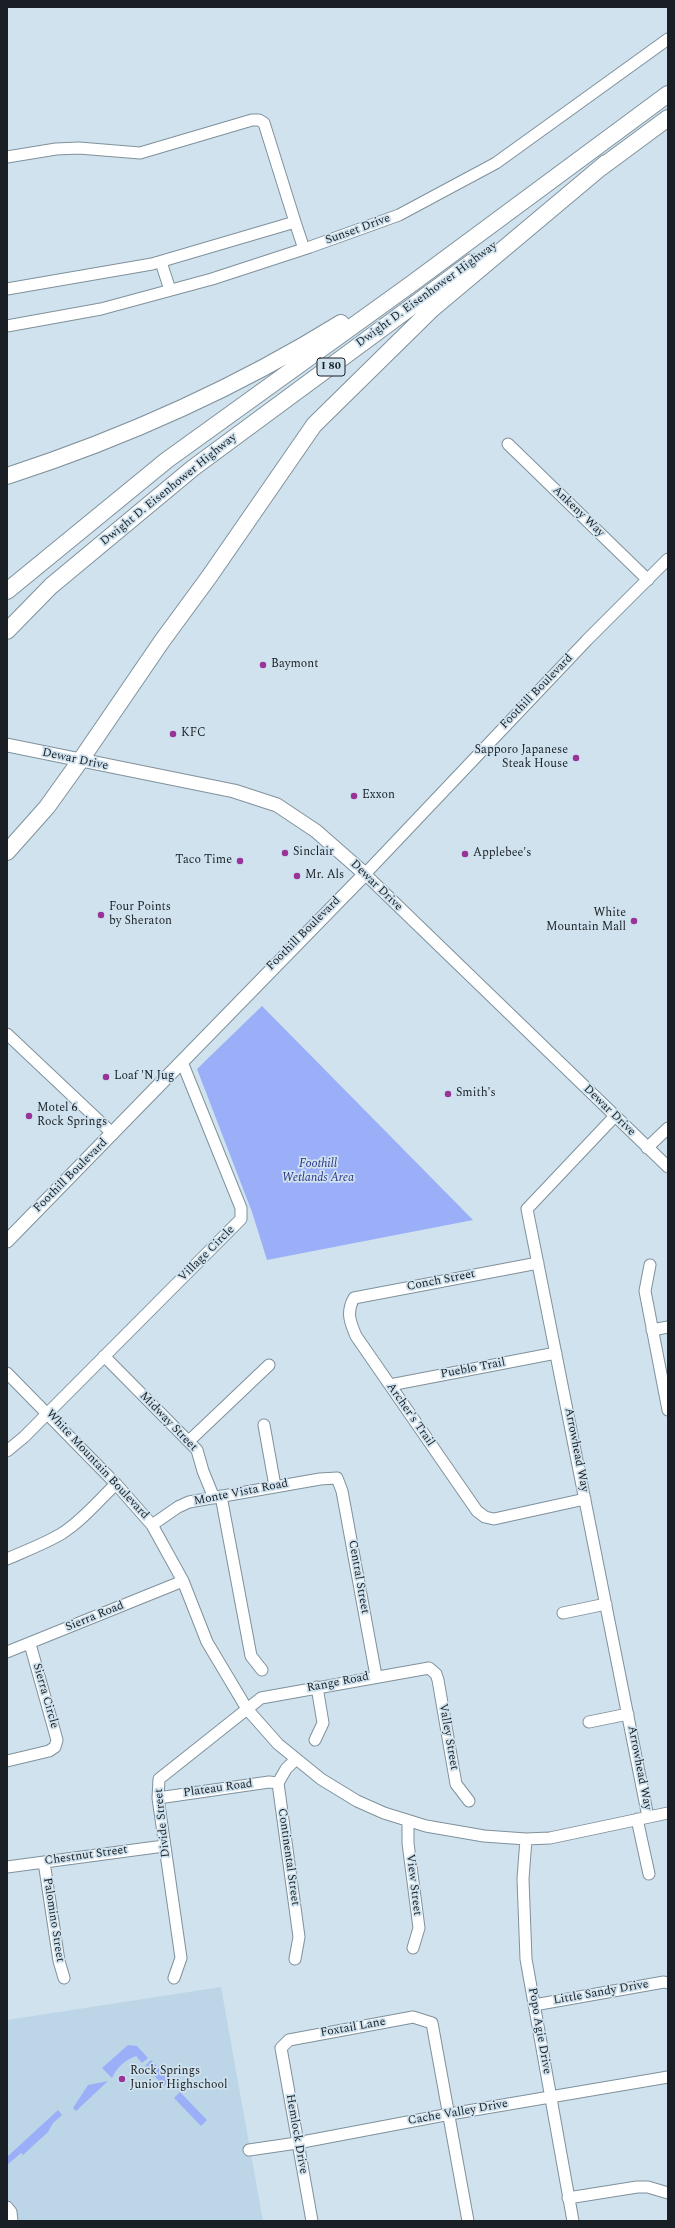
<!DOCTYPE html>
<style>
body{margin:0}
#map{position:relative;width:675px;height:2228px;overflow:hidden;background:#cfe2ee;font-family:Spectral,serif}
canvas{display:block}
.frame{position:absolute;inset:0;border:8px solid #191f24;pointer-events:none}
</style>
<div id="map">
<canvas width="675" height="2228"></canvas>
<div class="frame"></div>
</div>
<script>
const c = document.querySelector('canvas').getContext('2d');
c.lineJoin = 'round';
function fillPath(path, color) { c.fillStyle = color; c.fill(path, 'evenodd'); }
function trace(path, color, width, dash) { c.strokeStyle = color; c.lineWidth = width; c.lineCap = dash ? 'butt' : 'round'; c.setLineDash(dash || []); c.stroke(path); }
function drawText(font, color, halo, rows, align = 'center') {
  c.font = font + ' Spectral,serif'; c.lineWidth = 3.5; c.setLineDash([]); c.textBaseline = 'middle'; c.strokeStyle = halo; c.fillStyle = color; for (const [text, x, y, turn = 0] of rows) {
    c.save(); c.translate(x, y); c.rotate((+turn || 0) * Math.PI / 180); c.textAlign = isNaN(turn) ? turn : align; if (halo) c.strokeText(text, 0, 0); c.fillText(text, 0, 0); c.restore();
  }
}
fillPath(new Path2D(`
 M221 1987 263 2221H7V2020Z`), '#bdd6e7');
fillPath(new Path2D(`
 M262 1006 473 1220 267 1260 252 1212 197 1069Z
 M128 2045 137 2046 148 2058 142 2063 136 2056C125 2060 117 2067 112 2078L102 2068Z
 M151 2060 169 2080 164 2086 145 2066Z
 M108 2081 76 2111 73 2108 88 2085Z
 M180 2092 207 2120 201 2126 174 2098Z
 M58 2110 62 2115 53 2123 48 2132 23 2155 21 2153 7 2165V2157Z`), '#9baef8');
const minor = new Path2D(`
 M7 157 56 149 79 148 140 153 252 120H259L264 123 295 222
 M161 262 170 290
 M7 289 152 264 295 222 304 249
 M7 326 101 309 212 279 310 247 399 215 496 163 668 39
 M508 444 648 580
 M668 559 587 640 365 874 668 1167
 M7 1034 113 1134
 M615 1116 527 1209 648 1817
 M647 1148 668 1128
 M538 1263 354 1298C346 1312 350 1322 356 1336L477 1511 485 1517 494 1519 585 1499
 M650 1265 645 1291 668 1410
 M652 1330 668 1327
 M104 1356 197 1450 203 1471 214 1498
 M7 1373 116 1484 152 1525 183 1581 207 1642 247 1709 278 1744 321 1779 357 1801 384 1813 426 1826 484 1836 526 1839 550 1838 668 1813
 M390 1385 556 1353
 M264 1425 275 1486
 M189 1441 269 1365
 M7 1451 24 1437 241 1219V1208L182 1062
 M221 1496 251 1656 262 1670
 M152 1525 178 1507 189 1502 320 1479 337 1478 342 1491 376 1676
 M7 1559C25 1551 44 1544 61 1534 82 1521 98 1501 116 1484
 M563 1613 606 1604
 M7 1652 183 1581
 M589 1722 628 1714
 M315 1740 323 1723 317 1687
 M7 1761 49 1751 55 1747 57 1740 30 1644
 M158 1798 269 1782 278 1783
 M637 1819 649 1874
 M408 1821V1843L419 1928 413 1948
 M526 1839 523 1879 526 1959 573 2221
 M44 1862 59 1961 64 1978
 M7 1867 164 1846
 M295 1959 299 1937 278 1783 286 1769 296 1759
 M174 1978 181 1958 158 1798 159 1779 261 1698 429 1668 436 1674 438 1680 456 1784 469 1801
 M534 2005 664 1982 668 1983
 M249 2150 297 2143 450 2114 668 2077
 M568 2198 637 2187H648L668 2193
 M7 2207 11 2212 12 2221
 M312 2221 281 2048 289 2040 413 2017 432 2023 468 2221`);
const major = new Path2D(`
 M7 745 234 791 277 805 316 831 365 874 7 1241`);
const highway = new Path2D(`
 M599 169 668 118
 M7 476C124 438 236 388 341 323
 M7 591 167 460 414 282 668 94
 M7 631 51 586 193 468 472 262
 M7 852 47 807 80 761 162 641 209 577 314 425 432 309 606 163`);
trace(minor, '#7f919c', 13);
trace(major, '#7f919c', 15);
trace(highway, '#7f919c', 18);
trace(minor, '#fff', 11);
trace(major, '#fff', 13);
trace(highway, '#fff', 16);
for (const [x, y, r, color] of [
 [263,665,4,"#983398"],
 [173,734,4,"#983398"],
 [576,758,4,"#983398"],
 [354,796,4,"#983398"],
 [285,853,4,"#983398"],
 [465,854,4,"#983398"],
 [240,861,4,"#983398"],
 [297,876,4,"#983398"],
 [101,915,4,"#983398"],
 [634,921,4,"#983398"],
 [106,1077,4,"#983398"],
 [448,1094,4,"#983398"],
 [29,1116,4,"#983398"],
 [122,2079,4,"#983398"]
]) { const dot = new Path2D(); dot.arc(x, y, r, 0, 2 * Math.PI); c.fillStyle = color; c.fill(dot); trace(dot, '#cfe2ee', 1.5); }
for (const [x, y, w] of [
 [331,367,28]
]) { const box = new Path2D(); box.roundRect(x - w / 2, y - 9, w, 18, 3); c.fillStyle = '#cfe2ee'; c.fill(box); trace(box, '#191f24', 1); }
drawText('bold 11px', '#191f24', null, [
 ["I 80",331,367]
]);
drawText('12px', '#191f24', '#cfe2ee', [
 ["Sunset Drive",358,230,-20],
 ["Dwight D. Eisenhower Highway",427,295,-36],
 ["Dwight D. Eisenhower Highway",169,490,-39],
 ["Ankeny Way",578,512,44],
 ["Foothill Boulevard",537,692,-46],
 ["Dewar Drive",75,760,12],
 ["Dewar Drive",376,886,44],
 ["Foothill Boulevard",304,934,-45],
 ["Dewar Drive",609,1111,44],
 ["Foothill Boulevard",71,1176,-45],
 ["Village Circle",207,1254,-45],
 ["Conch Street",441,1281,-11],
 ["Pueblo Trail",473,1369,-11],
 ["Archer's Trail",410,1415,55],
 ["Midway Street",168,1422,46],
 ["Arrowhead Way",576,1450,79],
 ["White Mountain Boulevard",97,1465,47],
 ["Monte Vista Road",241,1493,-11],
 ["Central Street",358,1577,80],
 ["Sierra Road",95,1617,-22],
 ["Range Road",338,1683,-11],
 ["Sierra Circle",45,1696,74],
 ["Valley Street",448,1737,80],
 ["Arrowhead Way",639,1768,79],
 ["Plateau Road",218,1789,-8],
 ["Divide Street",163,1823,-96],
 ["Chestnut Street",86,1856,-8],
 ["Continental Street",288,1857,82],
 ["View Street",413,1885,83],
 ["Palomino Street",53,1920,81],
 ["Little Sandy Drive",601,1993,-10],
 ["Foxtail Lane",353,2028,-10],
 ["Popo Agie Drive",539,2031,80],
 ["Cache Valley Drive",458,2113,-10],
 ["Hemlock Drive",296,2134,80]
]);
drawText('12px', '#191f24', '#cfe2ee', [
 ["Baymont",271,665],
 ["KFC",181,734],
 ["Sapporo Japanese",568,751,"right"],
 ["Steak House",568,765,"right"],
 ["Exxon",362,796],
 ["Sinclair",293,853],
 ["Applebee's",473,854],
 ["Taco Time",232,861,"right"],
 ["Mr. Als",305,876],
 ["Four Points",109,908],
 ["by Sheraton",109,922],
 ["White",626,914,"right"],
 ["Mountain Mall",626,928,"right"],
 ["Loaf 'N Jug",114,1077],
 ["Smith's",456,1094],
 ["Motel 6",37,1109],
 ["Rock Springs",37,1123],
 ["Rock Springs",130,2072],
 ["Junior Highschool",130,2086]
], 'left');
drawText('italic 12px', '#283187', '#cfe2ee', [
 ["Foothill",318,1165],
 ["Wetlands Area",318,1179]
]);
</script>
